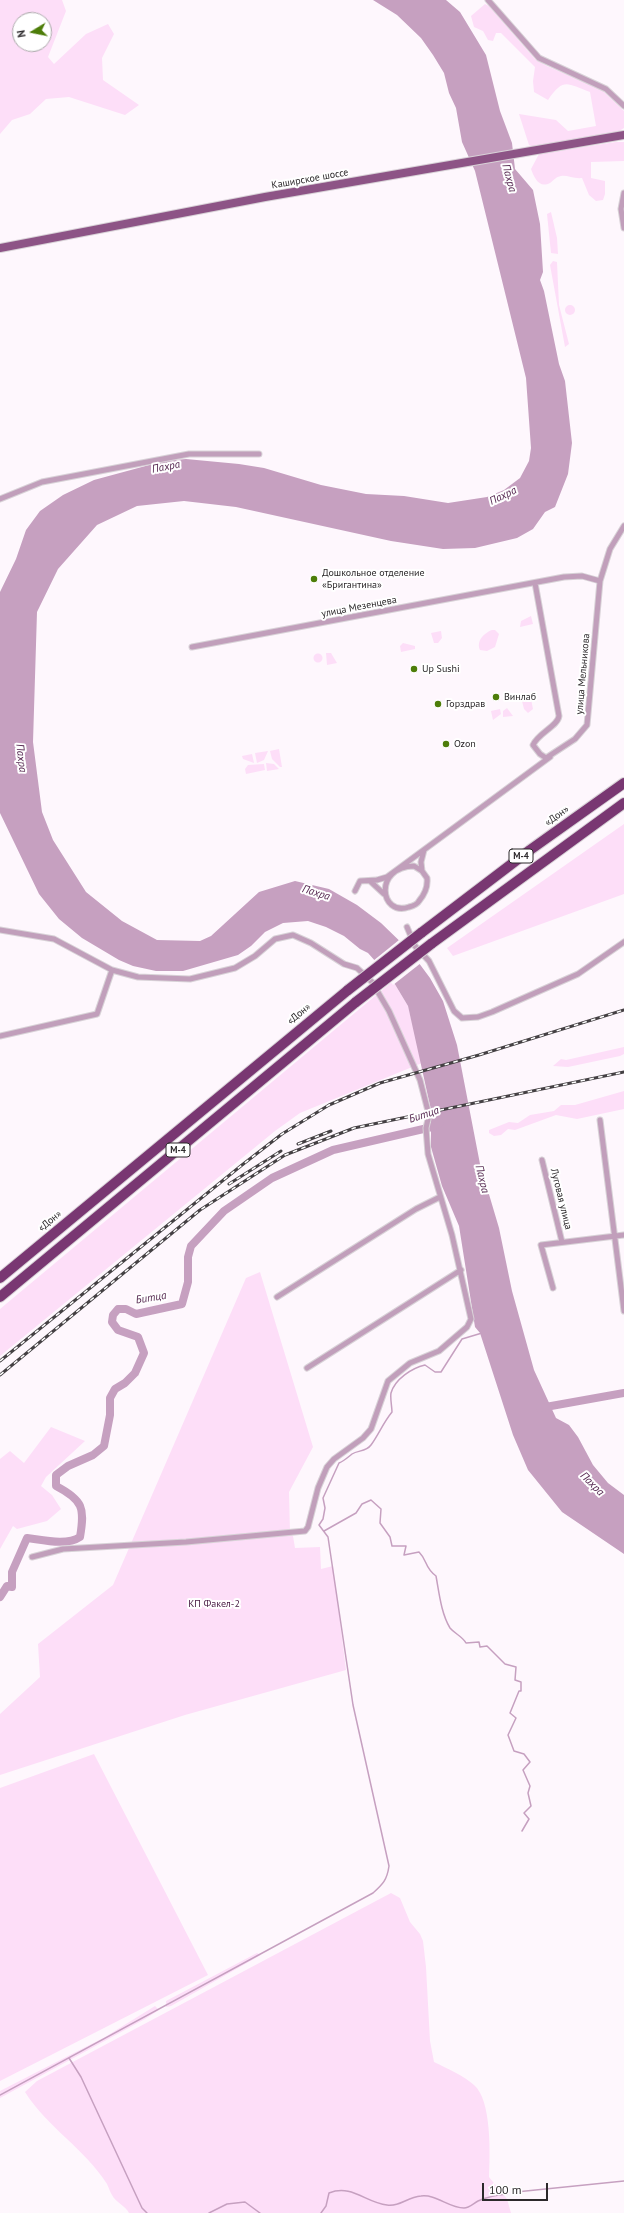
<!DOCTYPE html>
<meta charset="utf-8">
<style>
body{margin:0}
#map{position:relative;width:624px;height:2213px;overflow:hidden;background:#fef7fd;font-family:"PT Sans",sans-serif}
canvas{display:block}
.north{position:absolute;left:12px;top:12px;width:40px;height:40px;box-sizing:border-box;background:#fff;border:1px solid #aba9aa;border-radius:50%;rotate:260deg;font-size:11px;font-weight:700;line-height:16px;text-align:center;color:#2c292b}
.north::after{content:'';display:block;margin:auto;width:14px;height:18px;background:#4d7d09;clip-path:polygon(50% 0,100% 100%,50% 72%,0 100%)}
.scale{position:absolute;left:482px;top:2183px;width:66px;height:18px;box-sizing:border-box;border:2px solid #2c292b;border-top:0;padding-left:5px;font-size:12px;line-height:14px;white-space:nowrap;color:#2c292b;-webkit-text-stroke:3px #fff;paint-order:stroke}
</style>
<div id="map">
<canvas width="624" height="2213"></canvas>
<div class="north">N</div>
<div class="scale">100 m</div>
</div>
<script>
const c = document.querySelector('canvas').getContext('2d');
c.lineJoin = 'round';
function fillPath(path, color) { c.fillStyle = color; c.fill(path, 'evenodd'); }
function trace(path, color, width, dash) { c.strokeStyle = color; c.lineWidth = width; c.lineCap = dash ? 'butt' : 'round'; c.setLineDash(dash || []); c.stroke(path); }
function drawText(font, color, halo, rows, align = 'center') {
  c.font = font + ' "PT Sans",sans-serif'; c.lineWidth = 4; c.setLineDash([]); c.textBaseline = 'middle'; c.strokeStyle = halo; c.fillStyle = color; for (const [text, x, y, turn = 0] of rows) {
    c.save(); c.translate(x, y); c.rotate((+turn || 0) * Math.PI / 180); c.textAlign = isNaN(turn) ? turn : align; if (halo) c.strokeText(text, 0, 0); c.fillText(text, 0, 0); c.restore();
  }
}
fillPath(new Path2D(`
 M0 0H62L66 11 48 57 54 64 86 34 108 24 114 34 102 58 103 80 139 105 125 115 69 97 46 99 30 114 12 120 0 134ZM20 20H44V44H20Z
 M485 4 489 6 535 59 547 66 602 90 624 111V128L619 131 532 147 529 145 519 114 556 120 568 131 596 126 590 92C567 84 564 77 548 100L534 92 533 81 535 67 501 33H496L493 41 488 40 483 31 474 27 471 16Z
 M616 142H624V161L591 162V178L605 181V194L603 200 596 201 589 195 582 178C574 179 567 175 561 176 556 177 554 180 550 183 539 189 534 177 531 169L539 154Z
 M551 212 557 238 558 254 551 253 547 214Z
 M553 261 557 262 559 305 569 344 565 347 550 265Z
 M565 310a5 5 0 1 1 10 0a5 5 0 1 1-10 0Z
 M531 616 533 624 520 627 521 621Z
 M492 630H495L499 634 495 647 487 651 480 650C476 641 484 633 492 630Z
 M441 631 442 638 438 643H434L431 633Z
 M403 643 415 646V649L401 652 400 646Z
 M326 653H331L337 663 327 665Z
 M313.5 658a4.5 4.5 0 1 1 9 0a4.5 4.5 0 1 1-9 0Z
 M531 699 533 709 528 713 524 709 522 701Z
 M507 708 513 716 503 717V711Z
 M500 709 501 714 493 720 491 711Z
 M279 749 282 767H280L272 759 270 751Z
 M268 751 264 760 257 763 255 753Z
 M252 754 254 763 243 759 242 756Z
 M266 763 274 764 279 769 267 771Z
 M264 764 265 770 246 774 245 769 248 765Z
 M624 824V894L453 956 447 948Z
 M393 981 408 1006 422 1063 300 1113 275 1131 0 1356V1309Z
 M624 1047V1054L620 1056 568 1067 553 1066 561 1059 566 1060Z
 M624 1091V1109L577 1119 556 1115 515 1130 508 1129 501 1135 494 1136 489 1133V1130L509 1122 518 1123 530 1115 554 1111 561 1105H575Z
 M260 1272 313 1447 289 1492 290 1533 293 1536 295 1548 320 1547 321 1569 333 1566 346 1670 185 1715 0 1775V1714L40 1677 38 1644 113 1585 246 1278Z
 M51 1427 85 1441 46 1477 41 1486 52 1495 61 1509 47 1521 17 1529 13 1526 0 1549V1459L10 1451 24 1463Z
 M94 1754 208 1975 0 2081V1788Z
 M391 1893 400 1898 410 1922 420 1934 423 1941 426 1967 430 2041 434 2062C448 2069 463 2075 474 2085 492 2100 490 2156 489 2177L507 2199 511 2213H129C125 2205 116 2203 112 2195 110 2192 109 2188 107 2184 85 2149 47 2127 25 2092L37 2081Z
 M257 1953 261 1955 171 2006 166 2007V2001Z
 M155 2006 159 2010 145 2019 0 2098V2091L105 2037Z`), '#fddef8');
fillPath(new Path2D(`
 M373 0H446L460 12 486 55 500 111 512 143 515 169 533 190 540 224 543 272 540 280 544 291 559 364 565 381 572 443 568 474 555 507 545 512 533 529 517 538 475 548 443 549 391 541 236 507 184 501 137 506 97 525 58 569 37 612 33 742 42 812 53 840 86 892 122 921 157 940 200 941 211 936 259 892 295 881 329 889 357 905 381 923 410 951 430 978 443 1001 457 1045 480 1164 499 1228 512 1291 534 1370 556 1418 569 1425 578 1437 593 1465 608 1483 624 1495V1554L562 1512 528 1470 513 1435 480 1333 475 1327 459 1226 442 1186 431 1147V1110L408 1006 393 981 368 953 360 949 344 936 326 927 308 921 283 923 265 932 251 946 238 955 183 971H156L133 966 119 960 82 938 59 919 39 894 0 813V592L16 559 26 530 40 511 63 495 94 480 164 461 186 459 239 464 264 468 321 485 366 494 404 496 448 503 487 497 504 490 520 478 529 461 531 448 526 378 475 171 462 142 456 108 449 93 444 73 433 55 421 38 397 15Z`), '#c6a0c0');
fillPath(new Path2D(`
 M399 940 411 950 421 963 393 985 373 961Z`), '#fef7fd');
trace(new Path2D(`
 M324 1531 356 1513 362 1504 371 1500 381 1509 380 1523 390 1537 392 1546H406L404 1555 419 1552C428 1561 424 1567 436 1576 439 1592 441 1613 450 1628 455 1634 462 1636 466 1643L479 1642 480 1647 487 1646 505 1664 516 1667 515 1680 521 1682V1691H519L510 1713 516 1718 508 1735 514 1751 524 1754 530 1762 523 1770 530 1786 528 1793 531 1806 524 1813 529 1819 522 1831
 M69 2058 81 2077 142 2208 147 2213
 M0 2095 373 1893C383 1884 387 1880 389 1866L353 1705 328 1537 319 1525 323 1519 325 1508 323 1498 339 1463C344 1461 347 1458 352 1454 358 1450 366 1452 371 1445 379 1434 383 1423 392 1412 392 1407 390 1398 391 1393 395 1379 412 1368 425 1365L435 1372H441L462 1339 482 1333
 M516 2192 624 2181
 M209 2213 227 2204 245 2202 260 2213
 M321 2213 326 2206 329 2193C352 2184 366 2203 387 2205 400 2207 407 2197 421 2196 436 2194 449 2208 464 2208 469 2208 474 2203 478 2201 487 2197 497 2195 507 2194`), '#c6a0c0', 1.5);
trace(new Path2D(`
 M540 1408 624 1393
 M0 1597 7 1586 12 1587V1572L27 1538C43 1540 67 1546 80 1537 85 1508 83 1500 56 1486V1475L68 1466 93 1455 104 1446 110 1415V1398L115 1389 125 1383 135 1373 144 1353 138 1337 118 1330 112 1322 113 1315 118 1309H126L136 1314 182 1304 188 1282V1257L191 1246 224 1211 272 1178 333 1150 432 1127 440 1123`), '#c6a0c0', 8);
const street = new Path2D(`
 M488 0 539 58 606 89 624 106
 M624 193 621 209 624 228
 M0 499 42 482 189 454H259
 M535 583 559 716C558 726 538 733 533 745L540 754 546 758 575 739 587 725 600 581 610 549 624 526
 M192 647 564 577 582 576 600 581
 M414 866 422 871 427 878C428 887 425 894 419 901 417 905 413 906 409 907 380 917 373 867 414 866Z
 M422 871 421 862 424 850
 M370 881 384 894
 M355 891 360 881 377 880 387 877 550 757
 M407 927 415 946 429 961 454 1011 462 1018 478 1017 492 1012 578 974 624 942
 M0 930 54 939 112 970
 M0 1036 97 1014 112 970 138 977 190 979 235 968 255 956 275 939 293 935 311 943 344 964 357 968 372 982 389 1011 420 1080 429 1115 426 1128 428 1154 452 1235 471 1319 467 1327 439 1351 410 1363 388 1381 371 1429 363 1438 334 1459 327 1467 318 1488 308 1527 305 1531 186 1542 63 1549 32 1557
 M600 1120 624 1311
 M542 1160 562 1242
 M553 1288 541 1245 624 1235
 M277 1297 416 1209 440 1197
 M307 1368 461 1270`);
const primary = new Path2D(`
 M0 248 265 197 624 135`);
const highway = new Path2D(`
 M421 933 530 850 624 783
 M431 944 624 803
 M0 1278 348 990
 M0 1297 356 1002`);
trace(street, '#d8d2d7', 7);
trace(primary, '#d8d2d7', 10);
trace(highway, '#d8d2d7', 12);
trace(street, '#c19fbb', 5);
trace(primary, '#8d5486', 8);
trace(highway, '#793772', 10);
const rail = new Path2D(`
 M298 1144 331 1131
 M229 1184 281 1151
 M0 1361 242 1165 282 1134 329 1105 380 1083 479 1055 624 1010
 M0 1375 200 1210 285 1155 354 1128 624 1072`);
trace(rail, '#444043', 3);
trace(rail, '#fff', 1.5, [4.5]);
const highwayBridge = new Path2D(`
 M348 990 421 933
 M356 1002 431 944`);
trace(highwayBridge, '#d8d2d7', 12, []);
trace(highwayBridge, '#793772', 10);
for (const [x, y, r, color] of [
 [314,579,4,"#4d7d09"],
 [414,669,4,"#4d7d09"],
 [496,697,4,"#4d7d09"],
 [438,704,4,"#4d7d09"],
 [446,744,4,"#4d7d09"]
]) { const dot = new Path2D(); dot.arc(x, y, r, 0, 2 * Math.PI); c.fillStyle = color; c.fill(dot); trace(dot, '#fff', 1.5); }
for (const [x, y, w] of [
 [521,856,24],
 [178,1150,24]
]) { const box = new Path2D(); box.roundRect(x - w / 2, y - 7, w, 14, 3); c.fillStyle = '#fff'; c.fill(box); trace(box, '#2c292b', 1); }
drawText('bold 9px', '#2c292b', null, [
 ["М-4",521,856],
 ["М-4",178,1150]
]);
drawText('10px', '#2c292b', '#fff', [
 ["Каширское шоссе",310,179,-10],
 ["улица Мезенцева",359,607,-11],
 ["улица Мельникова",583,674,-85],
 ["«Дон»",557,816,-36],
 ["«Дон»",299,1014,-39],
 ["Луговая улица",561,1199,76],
 ["«Дон»",50,1221,-40]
]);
drawText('10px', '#2c292b', '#fff', [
 ["Дошкольное отделение",322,573],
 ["«Бригантина»",322,585],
 ["Up Sushi",422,669],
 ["Винлаб",504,697],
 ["Горздрав",446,704],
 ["Ozon",454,744]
], 'left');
drawText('10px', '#461841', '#fff', [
 ["КП Факел-2",214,1604]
]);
drawText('italic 11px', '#552750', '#fff', [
 ["Пахра",509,178,75],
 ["Пахра",166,467,-11],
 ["Пахра",503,496,-26],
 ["Пахра",21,758,83],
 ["Пахра",316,893,17],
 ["Битца",424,1115,-18],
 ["Пахра",482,1179,76],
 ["Битца",151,1298,-9],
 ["Пахра",592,1484,45]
]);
</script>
